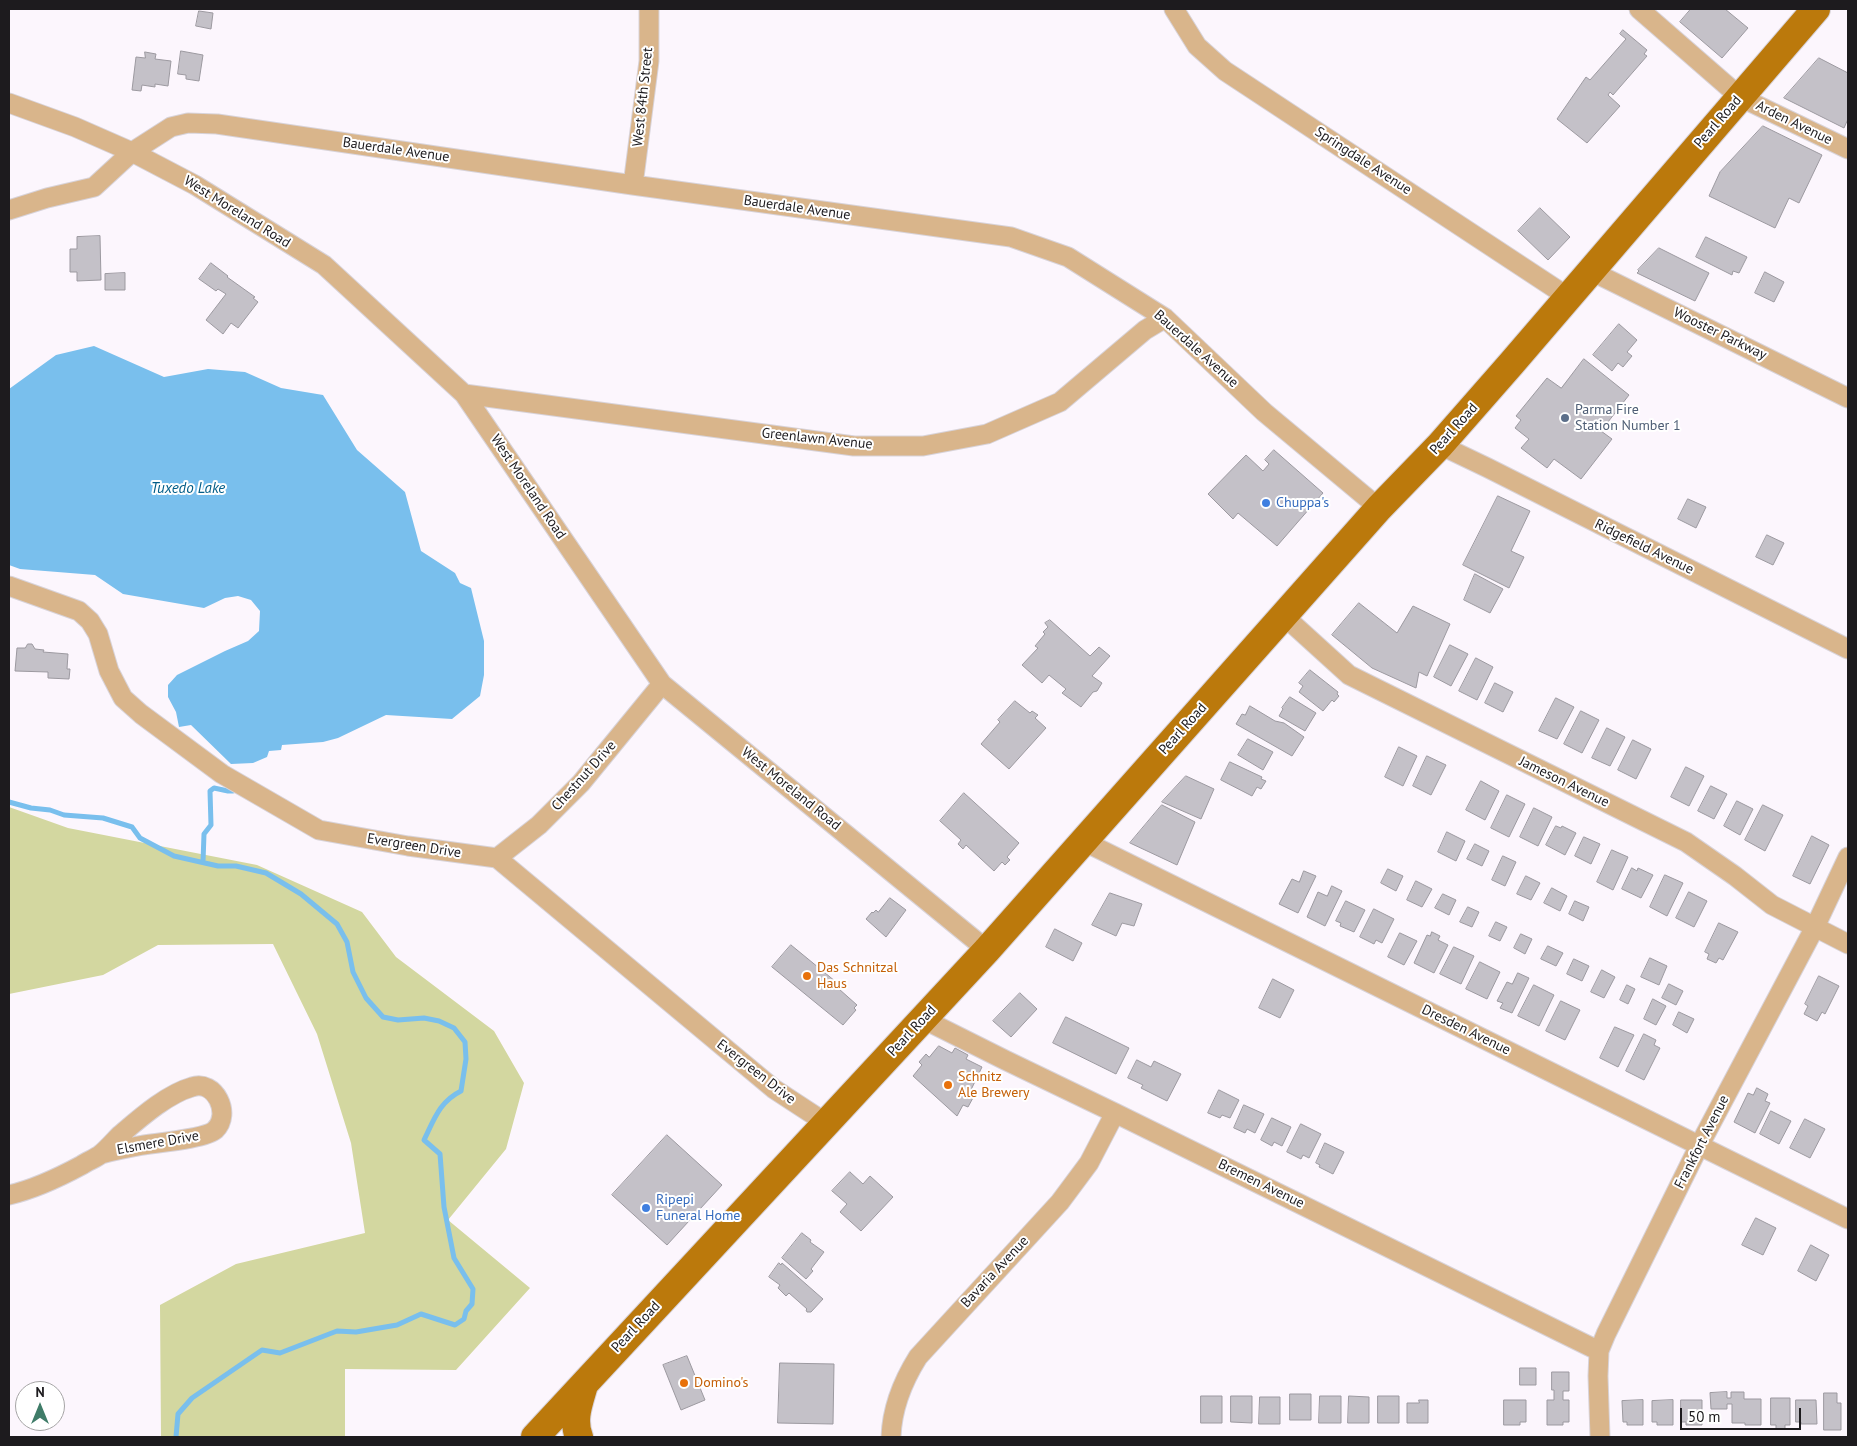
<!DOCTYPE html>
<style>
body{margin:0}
#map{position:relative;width:1857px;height:1446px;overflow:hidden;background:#fcf6fd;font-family:"PT Sans",sans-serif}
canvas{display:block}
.frame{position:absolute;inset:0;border:10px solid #1d1b1e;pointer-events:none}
.north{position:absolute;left:15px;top:1381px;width:50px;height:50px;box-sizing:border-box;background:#fff;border:1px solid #a5a4a5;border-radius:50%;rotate:0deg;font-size:14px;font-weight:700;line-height:20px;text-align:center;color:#1d1b1e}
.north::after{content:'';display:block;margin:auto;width:18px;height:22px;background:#3f7c68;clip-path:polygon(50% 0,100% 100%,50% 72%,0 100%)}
.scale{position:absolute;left:1680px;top:1408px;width:121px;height:22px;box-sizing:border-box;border:2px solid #1d1b1e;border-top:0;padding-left:6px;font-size:15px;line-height:18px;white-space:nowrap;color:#1d1b1e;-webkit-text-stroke:4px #fff;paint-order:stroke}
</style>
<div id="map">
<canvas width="1857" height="1446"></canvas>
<div class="frame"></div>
<div class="north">N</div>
<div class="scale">50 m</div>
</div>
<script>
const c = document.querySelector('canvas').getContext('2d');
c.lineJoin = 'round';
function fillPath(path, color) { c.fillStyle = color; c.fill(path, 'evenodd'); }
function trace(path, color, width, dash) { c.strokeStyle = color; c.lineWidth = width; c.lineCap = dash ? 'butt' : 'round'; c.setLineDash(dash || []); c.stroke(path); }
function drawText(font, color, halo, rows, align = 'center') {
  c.font = font + ' "PT Sans",sans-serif'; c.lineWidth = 4; c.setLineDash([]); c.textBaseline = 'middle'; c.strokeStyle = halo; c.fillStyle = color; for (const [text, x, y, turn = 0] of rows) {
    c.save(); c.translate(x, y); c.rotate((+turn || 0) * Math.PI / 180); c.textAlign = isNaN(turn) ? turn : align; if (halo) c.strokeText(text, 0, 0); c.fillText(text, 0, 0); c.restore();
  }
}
fillPath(new Path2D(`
 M9 807 68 828 257 865 362 912 396 957 494 1031 524 1083 506 1149 448 1220 530 1288 456 1370 345 1369V1437H161L160 1305 236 1264 365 1233 351 1143 317 1034 273 944 158 945 103 975 9 994Z`), '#d3d7a0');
fillPath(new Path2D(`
 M94 346 164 377 208 369 245 372 281 388 323 395 357 450 405 492 421 551 455 573 460 583 471 588 484 641V675L480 696 452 719 386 715 338 738 323 742 282 745 281 750 269 751 267 757 253 763 231 764 191 725 179 727 176 712 168 697V685L177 675 225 651 248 641 259 631 260 611 251 600 238 596 225 598 204 608 123 594 95 575 20 569 9 565V389L56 355Z`), '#79bfed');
trace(new Path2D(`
 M9 802 31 808 50 810 64 815 103 818 132 827 140 838 174 856 218 866H236L266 873 301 894 337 924 347 942 353 972 366 998 383 1017 398 1020 424 1018 439 1021 454 1028 465 1042 466 1059 461 1091C439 1102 434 1120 424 1140L440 1154 444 1207 454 1258 473 1289 472 1304 466 1311 464 1319 455 1325 421 1314 397 1325 356 1332 337 1331 280 1353 262 1350 192 1398 178 1414 176 1437
 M203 862 204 834 211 825 210 791 214 788 228 791H233`), '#79bfed', 5);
const building = new Path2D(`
 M1691 9H1725L1748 28 1722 58 1680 22Z
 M199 11 213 13 211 29 196 26Z
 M1623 30 1647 50 1644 54 1647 56 1613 95 1610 92 1608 95 1620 106 1587 143 1557 119 1586 77 1590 80 1626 39 1620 34Z
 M181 51 203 55 199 81 186 79V75L178 74Z
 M145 52 156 54 155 59 171 61 168 86 155 84V87L142 85 141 91 132 90 136 57 145 58Z
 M1819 58 1848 73V119L1844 128 1784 98Z
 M1763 126 1822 155 1799 203 1789 198 1775 228 1709 196 1720 172Z
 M1540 208 1570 237 1548 260 1518 231Z
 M100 236 101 280 77 281V272H70V249H77V237Z
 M1706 237 1747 257 1739 273 1733 271 1732 275 1696 257Z
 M1659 248 1709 273 1695 301 1637 273 1639 271 1638 270Z
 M211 263 228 276 227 277 255 297 253 298 258 302 238 328 231 323 223 334 206 320 226 294 218 289 216 291 199 279Z
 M1765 272 1784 282 1774 302 1755 293Z
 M125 273V290H105V274Z
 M1619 324 1637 340 1627 352 1632 356 1623 367 1618 363 1612 371 1593 355Z
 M1584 359 1629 395 1601 431 1612 439 1581 479 1554 459 1547 468 1521 448 1529 439 1515 428 1521 420 1516 416 1547 378 1561 388Z
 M1274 450 1323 493 1277 546 1238 513 1233 519 1208 494 1246 455 1263 471 1269 464 1265 460Z
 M1498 496 1530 511 1511 551 1524 557 1509 588 1463 565Z
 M1688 499 1706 507 1696 528 1678 519Z
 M1767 535 1784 543 1773 565 1756 557Z
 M1475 574 1503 589 1490 613 1464 600Z
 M1359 603 1397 633 1413 606 1450 624 1427 676 1419 672 1416 688 1372 668 1332 635Z
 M1050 620 1090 656 1099 647 1110 656 1092 676 1102 683 1097 691 1093 692 1081 707 1062 693 1066 689 1049 675 1042 683 1022 665 1038 648 1035 646 1045 634 1043 632 1048 627 1045 623Z
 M28 644H32L35 649 44 650 43 652 68 654 67 669H70L69 679 48 678V672L15 671 17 648H25Z
 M1450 645 1468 654 1451 686 1434 677Z
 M1476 658 1493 667 1477 700 1459 691Z
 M1310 670 1338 692 1337 694 1339 696 1334 702 1332 700 1323 711 1299 692 1303 686 1299 683Z
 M1495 683 1513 692 1503 712 1485 703Z
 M1290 697 1316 713 1305 731 1279 716 1283 709 1282 708Z
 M1556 698 1574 707 1557 739 1539 731Z
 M1015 701 1030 713 1032 711 1038 715 1035 718 1046 728 1009 769 981 744 1000 722 998 720Z
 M1250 706 1275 721 1284 723 1304 737 1292 756 1236 724 1242 714 1245 715Z
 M1581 711 1599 720 1582 753 1564 744Z
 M1607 728 1625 737 1610 766 1592 758Z
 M1248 739 1273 752 1263 770 1238 755Z
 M1633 740 1651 749 1636 779 1618 770Z
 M1399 747 1417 756 1403 786 1385 777Z
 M1427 756 1446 765 1431 795 1413 786Z
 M1230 762 1262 777 1261 779 1266 781 1261 789 1257 787 1252 796 1221 780Z
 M1686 767 1704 776 1689 806 1671 797Z
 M1186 776 1214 789 1201 819 1162 802Z
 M1481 781 1499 791 1485 820 1466 810Z
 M1711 786 1727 794 1714 819 1698 811Z
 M964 793 1019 843 1007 857 1010 860 1005 865 1002 862 994 871 966 845 963 849 958 844 961 840 940 821Z
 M1507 795 1525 804 1509 837 1491 828Z
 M1737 801 1753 809 1740 835 1724 826Z
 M1162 805 1195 822 1177 865 1130 843Z
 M1763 805 1783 815 1765 851 1745 840Z
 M1534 808 1552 817 1538 846 1520 837Z
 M1556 826 1561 828 1562 826 1576 833 1565 855 1546 845Z
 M1447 832 1465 841 1456 861 1438 852Z
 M1812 836 1829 845 1810 884 1793 876Z
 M1584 837 1600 844 1591 864 1575 856Z
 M1475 844 1489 851 1482 866 1467 859Z
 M1612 850 1628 857 1613 890 1597 882Z
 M1503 856 1516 862 1505 886 1492 880Z
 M1632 868 1637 871 1638 868 1653 875 1641 898 1622 889Z
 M1388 869 1403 876 1396 891 1381 883Z
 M1304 871 1316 876 1298 913 1279 904 1292 879 1299 882Z
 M1665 875 1683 883 1667 916 1650 907Z
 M1526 876 1540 883 1531 900 1517 894Z
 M1416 881 1432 889 1422 907 1407 900Z
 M1332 886 1342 891 1325 926 1307 917 1318 892 1327 896Z
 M1552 888 1567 896 1560 911 1544 903Z
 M1689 892 1707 901 1694 927 1676 918Z
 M1110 893 1142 904 1134 926 1122 923 1116 936 1092 925Z
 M1443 894 1456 900 1449 915 1435 908Z
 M890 898 906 910 886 937 866 919 872 912 873 913 876 910 878 912Z
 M1346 901 1365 910 1354 932 1340 926 1341 923 1336 921Z
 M1575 901 1589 907 1583 921 1569 914Z
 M1468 907 1479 912 1472 927 1460 922Z
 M1374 909 1394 919 1382 943 1376 940 1374 944 1360 937Z
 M1496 922 1507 927 1500 941 1489 936Z
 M1719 923 1738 932 1723 960 1719 958 1716 963 1707 959 1709 954 1705 952Z
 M1055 929 1082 943 1073 961 1046 947Z
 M1432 932 1440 936 1438 940 1448 945 1434 973 1414 963 1427 935 1430 936Z
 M1400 933 1417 941 1404 965 1388 957Z
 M1521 934 1532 939 1525 954 1514 948Z
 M791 945 841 986 839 989 857 1005 854 1008 856 1010 843 1025 772 967Z
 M1548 946 1563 953 1556 966 1541 959Z
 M1454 947 1474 956 1461 984 1440 974Z
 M1650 958 1667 966 1659 985 1641 977Z
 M1574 959 1589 966 1582 981 1567 974Z
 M1480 962 1500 972 1487 999 1466 989Z
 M1602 970 1615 977 1604 998 1591 992Z
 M1518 973 1529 978 1512 1013 1500 1008 1503 1003 1497 1001 1507 982 1512 984Z
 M1819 976 1839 986 1825 1014 1822 1012 1817 1021 1804 1014 1808 1006 1805 1004Z
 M1273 979 1294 990 1280 1018 1259 1008Z
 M1669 984 1683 991 1676 1005 1662 998Z
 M1534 985 1554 995 1539 1026 1518 1016Z
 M1627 985 1635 989 1628 1004 1620 1000Z
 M1020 993 1037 1009 1011 1037 993 1021Z
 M1653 999 1666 1006 1656 1025 1644 1019Z
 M1561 1001 1580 1010 1565 1040 1546 1031Z
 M1679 1012 1694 1019 1687 1033 1673 1025Z
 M1066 1017 1129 1048 1116 1074 1053 1043Z
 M1615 1027 1634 1035 1618 1067 1600 1058Z
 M1644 1034 1656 1040 1654 1045 1660 1048 1644 1080 1626 1071Z
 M939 1046 952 1053 955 1048 968 1055 966 1059 982 1067 969 1094 974 1096 968 1107 963 1105 957 1116 913 1076 922 1065 919 1062 926 1054 929 1057Z
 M1137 1060 1151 1067 1154 1061 1181 1074 1167 1101 1141 1088 1143 1085 1128 1078Z
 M1757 1088 1768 1094 1765 1101 1770 1103 1755 1133 1734 1122 1748 1093 1753 1095Z
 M1219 1090 1239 1100 1230 1118 1222 1115 1220 1118 1208 1113Z
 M1244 1105 1264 1114 1255 1133 1247 1129 1245 1133 1234 1128Z
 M1771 1111 1791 1121 1779 1144 1760 1134Z
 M1272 1118 1291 1127 1282 1146 1274 1142 1272 1146 1261 1140Z
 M1805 1119 1825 1129 1810 1158 1790 1148Z
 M1301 1124 1321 1134 1309 1158 1303 1155 1301 1159 1287 1152Z
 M667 1135 722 1185 667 1245 612 1195Z
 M1325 1143 1344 1152 1333 1174 1319 1167 1320 1165 1316 1163Z
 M850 1172 863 1184 870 1176 893 1197 861 1231 840 1212 847 1204 832 1191Z
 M1756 1218 1776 1228 1763 1255 1742 1245Z
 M802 1233 811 1240 810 1242 824 1252 811 1269 813 1271 806 1279 782 1258Z
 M1811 1245 1829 1255 1816 1281 1798 1271Z
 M779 1263 781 1265 782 1263 823 1299 811 1312H807L806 1310 807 1309 789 1293 786 1296 778 1288 780 1285 769 1277Z
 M687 1356 705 1400 681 1410 663 1365Z
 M780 1363 834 1364 833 1424 778 1423Z
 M1520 1368H1536V1385H1520Z
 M1552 1372H1569V1391H1563V1400H1569V1422H1563V1425H1547V1400H1554V1390H1552Z
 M1727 1392V1398H1731V1392H1744V1399H1761V1425H1745V1423H1732V1404H1727V1409H1711L1710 1393Z
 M1824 1393H1837V1403H1841V1430H1824Z
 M1290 1394H1311V1420H1290Z
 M1201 1396H1222V1423H1201Z
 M1231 1396H1252V1423L1231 1422Z
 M1320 1396H1341V1423H1319Z
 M1349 1396 1369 1397V1423H1348Z
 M1378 1396H1399V1423H1378Z
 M1260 1397H1280V1424H1259Z
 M1771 1398H1790V1425H1785V1429H1776V1425H1771Z
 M1419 1400H1428V1423H1407V1403H1419Z
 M1504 1400H1526V1422H1520V1425H1504Z
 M1643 1400V1425H1627V1422H1623L1622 1401Z
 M1673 1400V1425H1657V1422H1652V1401Z
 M1681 1400H1702V1425H1686V1422H1681Z
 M1796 1400H1816L1817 1424H1801V1422H1796Z`);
fillPath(building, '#c4c1c8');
trace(building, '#9c99a0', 1);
const street = new Path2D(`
 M1174 9 1197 46 1225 71 1568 297
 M1639 9 1740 97 1848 149
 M9 103 75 127 132 152 195 185 324 265 464 394 662 684 987 950
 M633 185 649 61V9
 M9 210 47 198 94 187 132 152 171 127 188 123 217 124 633 185 1011 237 1068 257 1165 318 1264 412 1379 508
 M1591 271 1848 398
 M464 394 854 446H923L987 434 1060 402 1145 330 1165 318
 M1440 445 1488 468 1848 649
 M9 586 79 611 90 621 98 634 109 671 123 698 141 714 222 774 319 830 408 846 497 858 774 1089 826 1123
 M1284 616 1349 675 1686 842 1735 876 1772 905 1848 944
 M1083 841 1848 1219
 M497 858 539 825 581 783 662 684
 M923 1019 1005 1060 1115 1113 1599 1351
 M9 1195C35 1189 58 1178 82 1165 88 1161 96 1158 101 1154 108 1148 114 1141 120 1135 140 1118 167 1094 192 1087 215 1079 232 1114 215 1130 205 1139 154 1143 138 1146 126 1148 113 1151 101 1154
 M891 1437C892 1408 903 1381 918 1357L1060 1202 1089 1163 1115 1113
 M1600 1437 1598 1376 1599 1351 1606 1334 1699 1146 1815 927 1848 857`);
const primary = new Path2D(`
 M535 1437 987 950 1379 508 1440 445 1511 364 1816 9
 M579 1437C572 1419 579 1403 584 1385`);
trace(street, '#d8d3d9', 21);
trace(primary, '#d8d3d9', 30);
trace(street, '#d9b58b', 19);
trace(primary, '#bb790c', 28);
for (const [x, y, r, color] of [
 [1565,418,5,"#5c6f8a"],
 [1266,503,5,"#3f7fe0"],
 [807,976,5,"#e8710a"],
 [948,1085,5,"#e8710a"],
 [646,1208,5,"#3f7fe0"],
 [684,1383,5,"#e8710a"]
]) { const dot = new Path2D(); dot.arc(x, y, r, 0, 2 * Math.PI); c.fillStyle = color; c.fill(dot); trace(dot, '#fff', 2); }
drawText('14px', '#1d1b1e', '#fff', [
 ["West 84th Street",643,97,-84],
 ["Pearl Road",1718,122,-49],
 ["Arden Avenue",1794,123,26],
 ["Bauerdale Avenue",396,150,8],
 ["Springdale Avenue",1363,161,33],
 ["Bauerdale Avenue",797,208,8],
 ["West Moreland Road",237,212,32],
 ["Wooster Parkway",1720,334,26],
 ["Bauerdale Avenue",1196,349,42],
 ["Pearl Road",1454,429,-48],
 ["Greenlawn Avenue",817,439,6],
 ["West Moreland Road",528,487,56],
 ["Ridgefield Avenue",1644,547,26],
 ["Pearl Road",1183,729,-48],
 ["Chestnut Drive",584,776,-48],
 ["Jameson Avenue",1564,782,26],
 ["West Moreland Road",791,789,39],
 ["Evergreen Drive",414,846,9],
 ["Dresden Avenue",1466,1030,26],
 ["Pearl Road",912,1031,-47],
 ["Evergreen Drive",756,1072,38],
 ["Frankfort Avenue",1702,1142,-63],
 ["Elsmere Drive",158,1143,-10],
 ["Bremen Avenue",1261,1184,26],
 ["Bavaria Avenue",995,1272,-47],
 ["Pearl Road",636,1327,-47]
]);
drawText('14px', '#4e5e75', '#fff', [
 ["Parma Fire",1575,410],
 ["Station Number 1",1575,426]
], 'left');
drawText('14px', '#366cbe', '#fff', [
 ["Chuppa's",1276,503],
 ["Ripepi",656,1200],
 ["Funeral Home",656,1216]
], 'left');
drawText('14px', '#c56008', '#fff', [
 ["Das Schnitzal",817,968],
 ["Haus",817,984],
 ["Schnitz",958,1077],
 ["Ale Brewery",958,1093],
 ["Domino's",694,1383]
], 'left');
drawText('italic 15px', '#025d88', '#fff', [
 ["Tuxedo Lake",188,489]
]);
</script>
